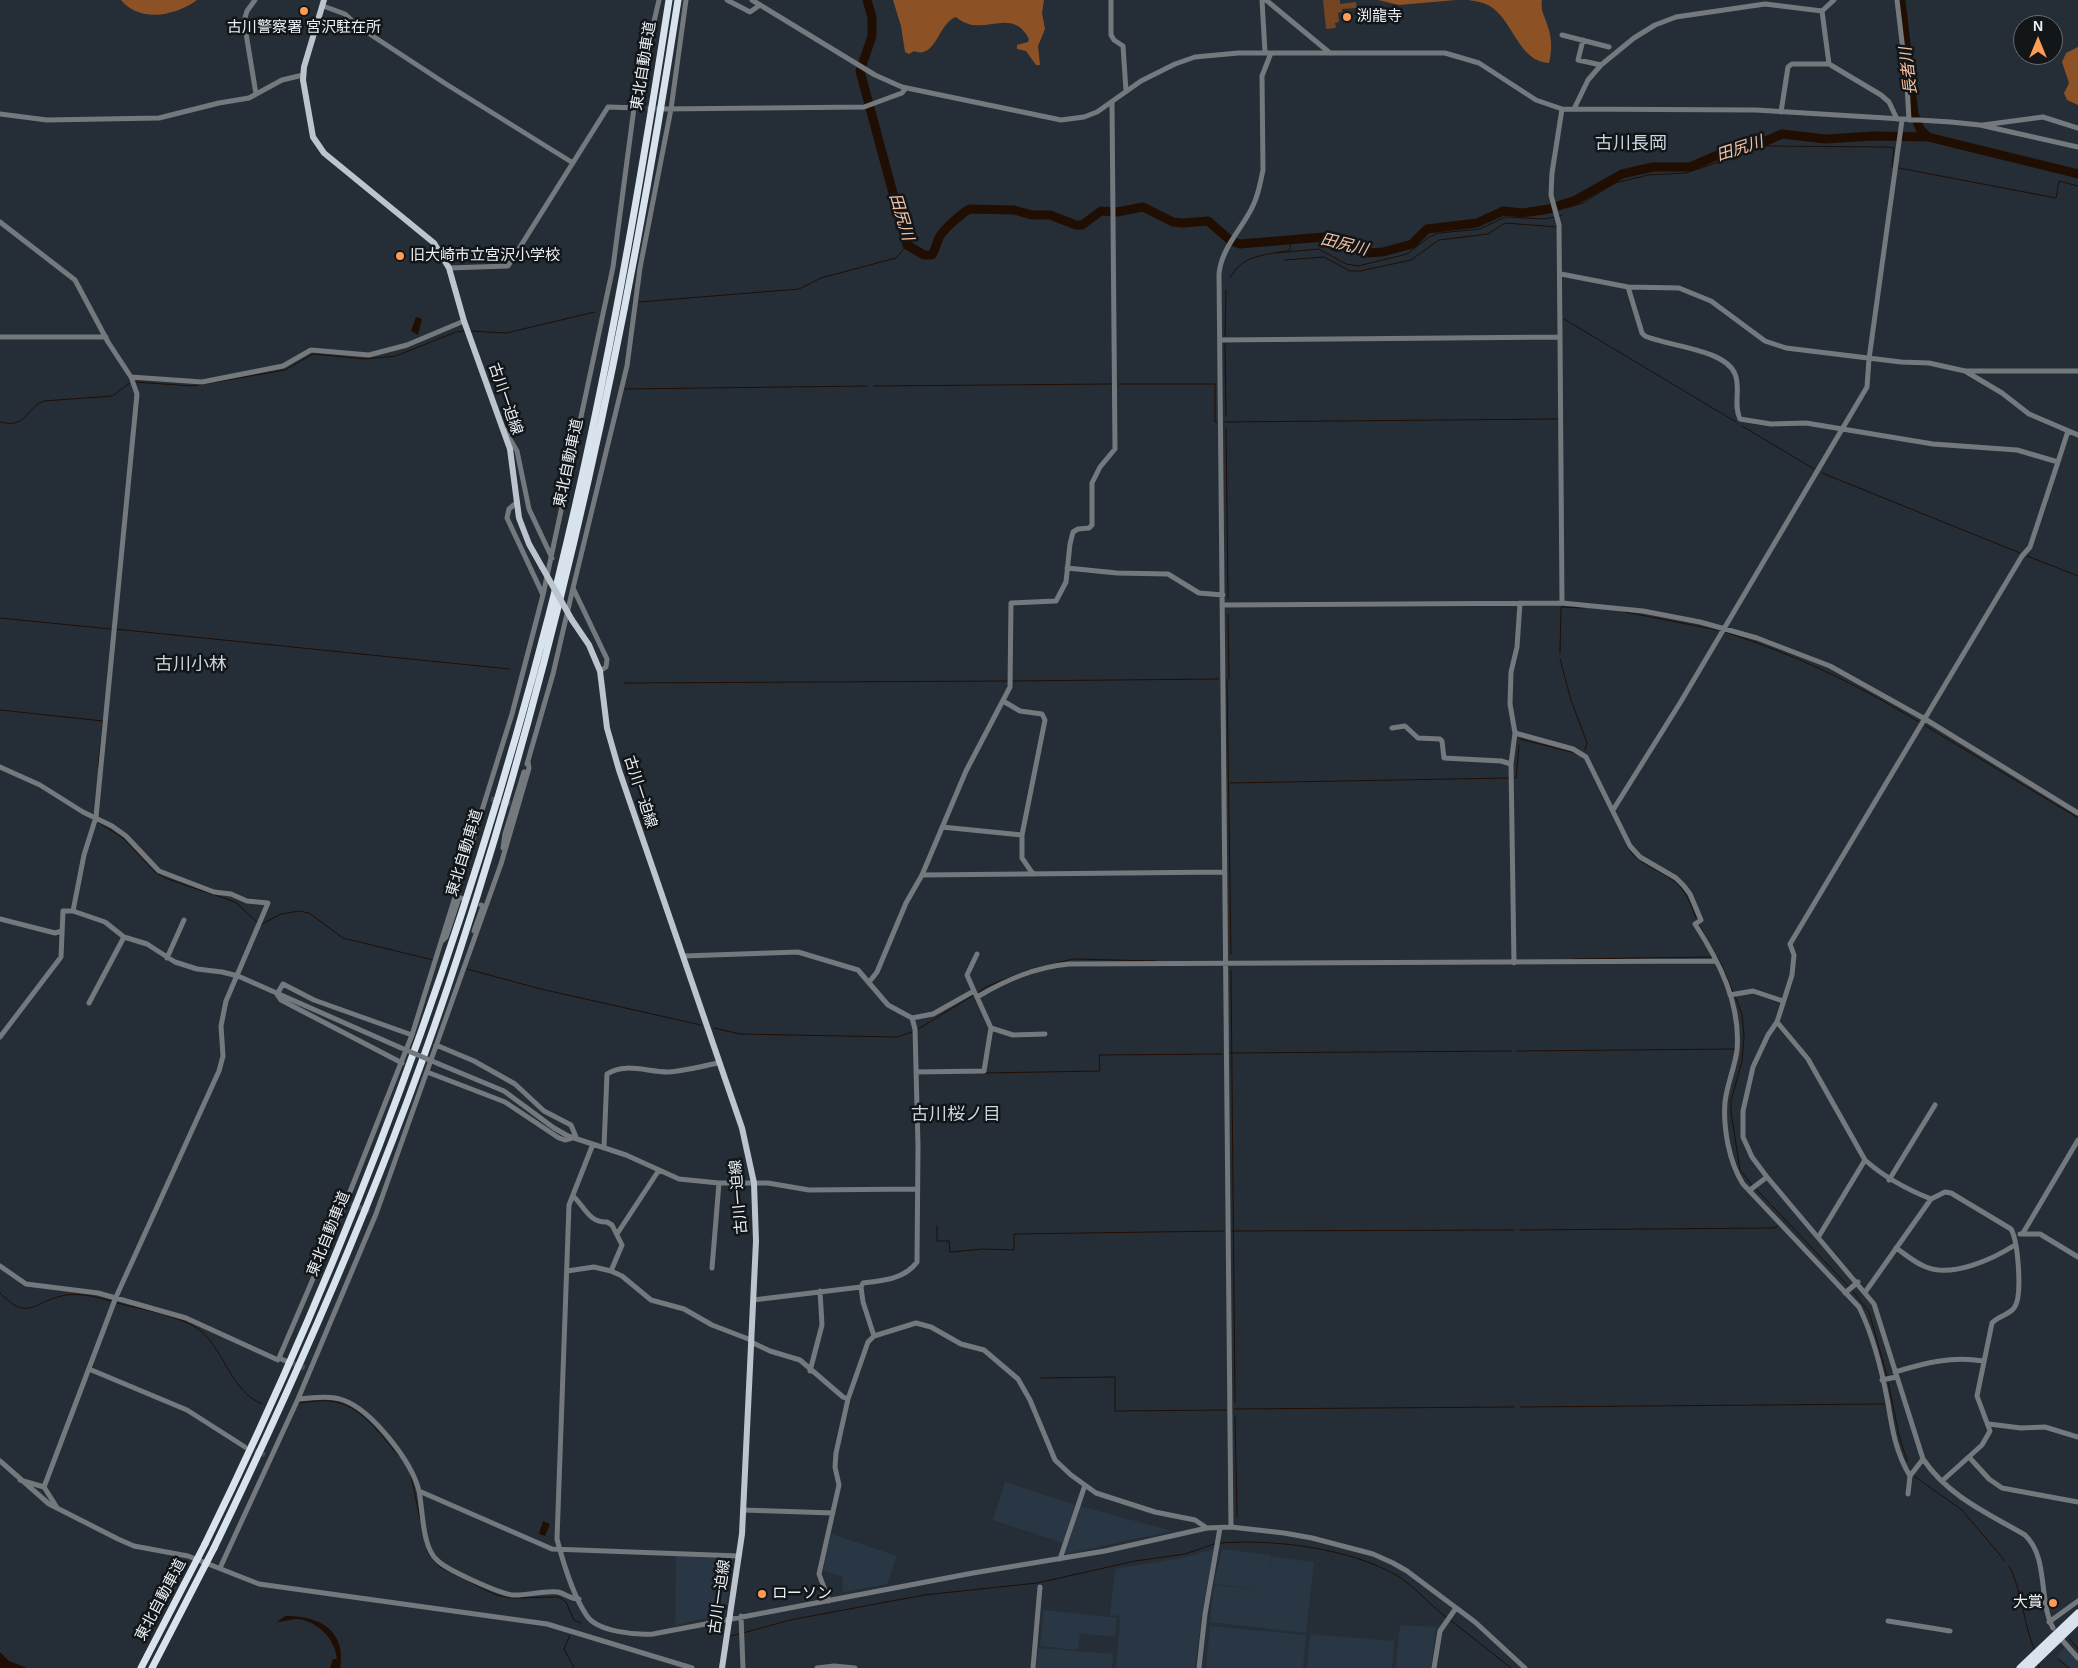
<!DOCTYPE html>
<meta charset="utf-8">
<style>
body{margin:0}
#map{position:relative;width:2078px;height:1668px;overflow:hidden;background:#252e36;font-family:Helvetica,sans-serif}
canvas{display:block}
.north{position:absolute;left:2013px;top:15px;width:50px;height:50px;box-sizing:border-box;background:#121619;border:1px solid #686d71;border-radius:50%;rotate:0deg;font-size:14px;font-weight:700;line-height:20px;text-align:center;color:#eaf0f5}
.north::after{content:'';display:block;margin:auto;width:18px;height:22px;background:#fd9c56;clip-path:polygon(50% 0,100% 100%,50% 72%,0 100%)}
</style>
<div id="map">
<canvas width="2078" height="1668"></canvas>
<div class="north">N</div>
</div>
<script>
const c = document.querySelector('canvas').getContext('2d');
c.lineJoin = 'round';
function fillPath(path, color) { c.fillStyle = color; c.fill(path, 'evenodd'); }
function trace(path, color, width, dash) { c.strokeStyle = color; c.lineWidth = width; c.lineCap = dash ? 'butt' : 'round'; c.setLineDash(dash || []); c.stroke(path); }
function drawText(font, color, halo, rows, align = 'center') {
  c.font = font + ' Helvetica,"Noto Sans JP",sans-serif'; c.lineWidth = 5; c.setLineDash([]); c.textBaseline = 'middle'; c.strokeStyle = halo; c.fillStyle = color; for (const [text, x, y, turn = 0] of rows) {
    c.save(); c.translate(x, y); c.rotate((+turn || 0) * Math.PI / 180); c.textAlign = isNaN(turn) ? turn : align; if (halo) c.strokeText(text, 0, 0); c.fillText(text, 0, 0); c.restore();
  }
}
fillPath(new Path2D(`
 M1005 1482 1075 1505 1063 1543 993 1520Z
 M1080 1506 1172 1531 1065 1554Z
 M831 1534 897 1556 887 1584 843 1592V1577L823 1570Z
 M1214 1549 1202 1612 1195 1668H1116L1120 1616 1110 1615 1115 1569 1182 1558Z
 M1222 1549 1271 1555 1269 1573 1272 1557 1314 1562 1306 1633 1210 1622 1214 1585 1268 1590 1214 1584Z
 M676 1556 733 1559 725 1614 675 1625Z
 M1044 1610 1117 1618 1115 1637 1080 1633 1078 1650 1040 1646Z
 M1400 1625 1436 1627 1431 1668H1396Z
 M1210 1626 1306 1635 1303 1668H1206Z
 M1310 1634 1394 1641 1392 1668H1307Z
 M2065 1647 2078 1662V1668H2071L2057 1656Z
 M1038 1648 1113 1654 1112 1668H1036Z`), '#293744');
fillPath(new Path2D(`
 M1323 0H1340V4L1356 2 1357 8 1342 9V12L1338 13 1339 22 1335 23 1336 28 1326 29Z`), '#744523');
fillPath(new Path2D(`
 M121 0H197C175 16 140 23 121 0Z
 M893 0H1044L1042 13 1045 29 1038 46 1040 65H1036L1026 51 1017 49V45L1028 42 1029 39C1011 4 982 40 956 17 938 23 936 60 914 51L909 54 905 52 901 26Z
 M1378 0H1456L1399 5Z
 M1468 0H1542C1540 11 1545 16 1548 27 1552 39 1552 51 1549 63 1518 62 1513 18 1488 5 1482 2 1474 1 1468 0Z
 M2078 47V105L2067 100 2064 93 2069 83 2062 62 2066 53Z`), '#8c5226');
fillPath(new Path2D(`
 M416 317 422 319 418 335 411 331Z
 M543 1521 550 1524 545 1536 539 1534Z
 M285 1616C318 1615 347 1630 340 1668H330L333 1659H337C335 1639 318 1621 297 1619 290 1619 284 1622 277 1622Z
 M0 1652 9 1661 27 1668H0Z`), '#210e03');
trace(new Path2D(`
 M1899 168 2056 198 2059 181 2078 186
 M1566 208 1583 203 1615 183 1648 175 1686 173 1766 146 1888 147 1894 148 1892 167H1894
 M1560 216 1562 215
 M1277 253 1319 249 1346 264 1358 266 1407 254 1429 237 1439 233 1480 229 1505 217 1544 219 1556 217
 M1284 260 1324 257 1350 271H1360L1411 260 1439 240 1488 234 1505 223 1557 227
 M1230 278C1243 253 1266 256 1290 250L1291 239
 M639 302 799 289 821 278 896 258 907 245
 M1564 319 1736 422
 M470 331 506 333 595 312
 M1225 336 1226 290
 M1225 344 1226 416
 M134 382 192 386 285 370 313 354 365 359 396 356 456 332 466 331
 M1119 384H1215V422H1217
 M874 386 1111 384
 M625 389 867 386
 M0 422C28 429 24 409 44 401L112 396 130 383
 M1225 422 1559 419
 M1742 426 1814 469
 M1226 428 1228 598
 M1822 473 2020 553
 M2027 556 2078 576
 M1625 612 1718 630
 M1228 615 1229 679
 M0 618 111 629
 M115 629 509 669
 M1725 632C1794 654 1857 684 1919 722
 M1560 653 1561 607 1584 608
 M1560 659 1571 700 1587 743 1585 750
 M1227 679 1231 954
 M1012 681 1218 679
 M624 683 1008 681
 M0 710 103 721 98 767
 M1926 726 2078 818
 M1520 739 1575 753
 M1513 778H1516L1519 745
 M1230 783 1509 778
 M98 822 123 838 154 871 165 878 235 902 258 923
 M1627 846C1636 864 1659 869 1674 881 1686 890 1691 905 1696 918
 M262 924 281 914 299 911 309 913 343 938 433 960
 M1699 925 1721 964 1733 992
 M1572 959 1711 957
 M467 969 541 989 701 1025
 M1231 970 1235 1402
 M978 993 986 987 1028 970 1073 959 1156 961
 M1735 996 1742 1014 1744 1036 1742 1061 1731 1101V1112L1740 1170 1752 1185
 M714 1028 740 1034 897 1037 912 1032
 M918 1029 974 995
 M1517 1051 1734 1049
 M1230 1053 1511 1051
 M985 1073 1100 1071 1099 1055 1222 1054
 M1756 1189 1848 1286
 M937 1226V1241H949L950 1252 983 1249 1014 1250V1234L1224 1231
 M1520 1230 1774 1228 1777 1226
 M1232 1231 1513 1230
 M1852 1290 1869 1312 1887 1376
 M0 1293C29 1323 33 1301 66 1295 82 1293 96 1297 111 1301
 M117 1303C141 1309 182 1316 201 1331 225 1352 231 1391 262 1404
 M1040 1378 1115 1377V1411L1226 1410
 M1888 1382 1899 1435 1907 1461
 M299 1403C309 1402 320 1400 330 1401 361 1404 380 1435 399 1456
 M1521 1407 1884 1404
 M1234 1409 1514 1407
 M1235 1416 1237 1517
 M411 1476 420 1519
 M1914 1476 1962 1510 2005 1561
 M425 1542 429 1555 440 1567 496 1595 512 1598 559 1597 566 1602 574 1620 581 1623
 M1220 1543C1274 1539 1349 1548 1396 1575 1412 1584 1430 1605 1446 1617
 M2009 1566C2023 1592 2023 1624 2035 1651
 M1449 1619 1511 1668
 M743 1633 790 1620 924 1595 1037 1583 1135 1561 1185 1554 1217 1543
 M570 1635 564 1649 574 1668
 M731 1636 739 1634
 M2070 1639 2078 1649
 M2058 1659 2069 1668
 M2038 1662 2039 1668`), '#210e03', 1);
trace(new Path2D(`
 M867 0 872 17V36L860 71 907 245 924 255H932C936 249 936 243 940 236 944 229 963 212 970 209L1014 210 1032 215H1050L1076 225H1082L1101 211 1117 212 1143 207 1173 222 1182 223 1208 221 1231 241 1240 244 1324 237 1339 240 1367 253 1383 252 1412 244 1427 229 1477 223 1503 211 1523 213 1549 209 1576 200 1622 174 1653 167H1690L1732 149 1759 144 1782 134 1825 139 1874 136 1928 137 2078 174
 M1901 0 1914 114 1920 129 1928 137`), '#210e03', 9);
trace(new Path2D(`
 M639 108 662 109
 M491 799 512 804
 M351 1204 370 1212
 M286 1361 305 1368
 M248 1448 265 1455`), '#434b53', 5, [5, 2.5]);
trace(new Path2D(`
 M255 0 247 11 244 21 256 94
 M727 0 750 12 760 5
 M752 0 875 75 902 87 1061 120 1084 117 1097 112 1141 81 1175 64 1195 57 1238 53H1445L1479 63 1536 100 1562 109 1756 110 1951 122 1980 125 2078 147
 M1111 0V35L1114 40 1123 46 1126 91
 M1262 0 1265 52
 M1266 0 1330 53
 M1897 0 1907 84 1909 120
 M323 6 345 14 359 27 446 84 573 163
 M1822 11 1829 64
 M1822 11 1834 0
 M1562 35 1609 47
 M1583 40 1578 60 1601 65
 M663 109 864 107 902 93 906 88
 M1574 109 1588 80 1601 65 1634 38 1655 25 1676 17 1765 4 1822 11
 M1781 112 1788 67 1792 64H1829L1881 95 1889 102 1897 119
 M0 114 47 120 159 118 219 103 249 98 282 80 303 75
 M1983 125 2043 117 2078 128
 M0 222 75 280 108 342 131 377 137 394 96 817 84 855 73 911 105 922 124 937 147 944 175 962 197 969 222 972 238 976 399 1047
 M449 268 508 266 608 107 639 108
 M1561 274 1628 287 1679 288 1711 301 1765 341 1786 348 1901 362 1929 363 1965 371H2078
 M1628 287 1642 333 1645 336C1667 346 1725 349 1735 374 1741 388 1733 405 1740 419L1771 424 1806 423 1933 444 2017 450 2058 462 2068 431
 M0 337H106
 M1560 337 1562 603
 M1220 340 1560 337 1559 225 1551 195 1552 173 1562 109
 M1965 371 2002 393 2029 414 2078 435
 M131 377 202 382 283 366 311 350 369 355 407 345 464 321
 M504 429 517 451 529 509 552 558
 M1067 568 1117 573 1168 574 1199 593 1223 595
 M543 595 613 267 634 108 659 0
 M1224 605 1562 603 1643 611 1700 622 1757 638 1830 666 1925 719 2078 813
 M600 671 606 667 607 659 573 588 627 366 640 268 671 109 686 0
 M1003 701 1020 711 1042 714 1045 720 1022 835V858L1033 874
 M1392 728 1405 726 1418 738 1440 739 1442 741 1444 758 1501 761 1511 764
 M1515 733 1573 749 1586 757 1630 846 1640 857 1676 878 1684 886 1690 894 1701 920 1695 924C1719 961 1741 1004 1737 1050 1735 1067 1727 1084 1725 1102 1723 1128 1729 1162 1743 1184L1859 1307C1873 1335 1882 1371 1888 1403 1892 1429 1896 1453 1910 1476L1923 1459
 M527 764 553 674 573 588
 M0 767 40 785 83 812 112 826 126 836 159 871 214 892 231 894 247 901 268 903 226 1001 221 1026 223 1056 219 1071 116 1297 44 1487
 M1613 810 1680 703 1867 387 1869 359 1902 120
 M942 827 1022 835
 M503 848 505 834 524 772
 M922 875 1225 872
 M0 919 55 933 62 931
 M474 931 483 906 481 905
 M441 942 446 937 459 898H461
 M684 956 798 952 858 970 888 1005 912 1018 933 1014 974 991 977 997C1006 980 1035 967 1069 964L1715 961
 M167 958 184 920
 M1514 963 1511 764 1515 733 1510 704 1511 672 1517 647 1520 603
 M870 981 877 972 906 903 922 875 966 771 1010 687 1011 603 1056 601 1066 582 1070 544 1073 532 1078 529 1089 528 1092 525V483L1100 467 1115 449 1112 103
 M974 991 967 975 977 954
 M1730 995 1753 991 1783 1001
 M977 997 991 1028 1013 1035 1045 1034
 M89 1003 124 937
 M1777 1022 1808 1059 1865 1160C1885 1178 1906 1189 1931 1199L1945 1192 1951 1193 2011 1229C2018 1241 2023 1297 2014 1308 2009 1315 1998 1316 1992 1323L1977 1396 1990 1431 1982 1445 1942 1481
 M0 1037 61 957 63 911H73
 M402 1063 281 1000 277 994 283 984 314 1000 412 1035 512 714 543 595 507 518 509 509 515 504
 M439 1064 504 1091 554 1128 568 1136 626 1155 679 1179 719 1183H768L809 1190 917 1189
 M427 1072 505 1102 559 1138 565 1140 576 1137 571 1125 544 1111 515 1084 474 1061 436 1045
 M916 1072 984 1071 991 1028
 M593 1144 569 1205 557 1539C563 1562 573 1596 587 1616 598 1632 636 1635 653 1634L973 1573 1105 1551 1207 1528 1231 1527 1284 1533 1312 1538 1373 1554 1393 1563 1407 1571 1475 1622 1525 1668
 M604 1147 607 1074C625 1062 647 1072 668 1072 685 1071 702 1066 719 1063
 M1889 1180 1935 1105
 M1750 1190 1767 1177
 M573 1196C585 1207 589 1223 607 1222L612 1225 622 1245 611 1271
 M2023 1233 2078 1140
 M617 1234 659 1170
 M2020 1234H2040L2078 1257
 M1819 1236 1865 1160
 M1896 1248C1905 1254 1915 1263 1926 1267 1952 1278 1993 1259 2015 1245
 M0 1266 26 1284 98 1293 186 1318 278 1360 279 1358 286 1361
 M712 1268 719 1183
 M567 1271 594 1267 611 1271 622 1276 651 1300 684 1309 712 1325 751 1340
 M861 1287 863 1302 874 1336
 M1866 1291 1931 1199
 M1845 1293 1858 1282
 M753 1300 861 1287 863 1283C882 1281 905 1279 917 1262L918 1146 915 1029 912 1018
 M751 1342 770 1351 800 1360 843 1397 848 1399
 M279 1358 346 1202 412 1035
 M89 1369 187 1410 245 1447
 M810 1371 822 1325 820 1291
 M1895 1372C1925 1363 1951 1356 1983 1361
 M1882 1380 1896 1377
 M298 1399C313 1398 329 1395 343 1400 372 1410 412 1462 419 1491 423 1510 422 1547 437 1560 446 1570 499 1593 512 1595 527 1596 543 1590 558 1592 566 1594 571 1599 579 1599
 M1989 1424 2021 1428 2045 1427 2078 1437
 M1969 1457 1989 1479 2002 1488 2078 1502
 M0 1461 49 1504 118 1539 134 1546 188 1556 259 1584 547 1624 692 1668
 M20 1480 44 1487 56 1506
 M419 1491 552 1549 739 1556
 M1908 1494 1910 1476
 M743 1510 833 1513
 M1231 1527 1219 274C1221 251 1237 234 1248 215 1257 201 1260 185 1263 170L1262 76 1271 53
 M1060 1559 1085 1485
 M220 1568 298 1399 376 1214 501 864 529 768 528 761
 M829 1601 819 1574 839 1485 835 1467 836 1453 848 1399 868 1342 874 1336 916 1323 931 1327 961 1344 984 1350 1018 1379 1030 1400 1055 1460 1071 1475 1096 1493 1155 1512 1195 1520 1207 1528
 M741 1616 743 1668
 M1888 1621 1950 1631
 M2049 1622 2078 1601
 M2053 1628C2038 1599 2049 1558 2025 1535 1987 1513 1948 1496 1923 1459L1874 1304 1767 1177 1752 1157 1743 1137V1111L1753 1067 1768 1035 1777 1022 1792 975 1794 955 1790 944 2022 556 2030 547 2058 462
 M2062 1640 2078 1658
 M817 1668 834 1666 855 1668
 M1033 1668 1040 1587
 M1199 1668 1205 1614 1220 1528
 M1434 1668 1440 1631 1456 1608`), '#74797d', 5);
trace(new Path2D(`
 M324 0 304 67 303 80 313 137 324 153 434 243 449 268 464 321 510 449 519 518 529 544 542 567
 M572 620 589 645 600 671 607 728 619 770 742 1128 754 1183 756 1241 742 1534 722 1668`), '#bcc5ce', 6);
trace(new Path2D(`
 M205 1544C351 1247 466 935 549 615 601 412 637 206 669 0
 M214 1548C307 1355 393 1157 459 953 561 639 628 326 678 0
 M2020 1668 2078 1613
 M2029 1668 2078 1621`), '#d8e3ee', 7);
trace(new Path2D(`
 M399 1047 439 1064`), '#74797d', 5);
trace(new Path2D(`
 M542 567 572 620`), '#bcc5ce', 6);
trace(new Path2D(`
 M141 1668 205 1544
 M152 1668 214 1548`), '#d8e3ee', 7);
for (const [x, y, r, color] of [
 [304,11,5,"#fd9c56"],
 [1347,17,5,"#fd9c56"],
 [400,256,5,"#fd9c56"],
 [762,1594,5,"#fd9c56"],
 [2053,1603,5,"#fd9c56"]
]) { const dot = new Path2D(); dot.arc(x, y, r, 0, 2 * Math.PI); c.fillStyle = color; c.fill(dot); trace(dot, '#121619', 2); }
drawText('15px', '#eaf0f5', '#121619', [
 ["渕龍寺",1357,17],
 ["古川警察署 宮沢駐在所",304,28,"center"],
 ["旧大崎市立宮沢小学校",410,256],
 ["ローソン",772,1594],
 ["大賞",2043,1603,"right"]
], 'left');
drawText('15px', '#eaf0f5', '#121619', [
 ["東北自動車道",644,66,-81],
 ["古川一迫線",505,399,71],
 ["東北自動車道",569,463,-78],
 ["古川一迫線",640,792,72],
 ["東北自動車道",465,853,-73],
 ["古川一迫線",739,1197,-95],
 ["東北自動車道",329,1234,-68],
 ["古川一迫線",720,1597,-82],
 ["東北自動車道",161,1600,-62]
]);
drawText('italic 16px', '#f6c19f', '#121619', [
 ["長者川",1909,71,-97],
 ["田尻川",1740,149,-18],
 ["田尻川",901,217,73],
 ["田尻川",1344,245,14]
]);
drawText('18px', '#cbd6e1', '#121619', [
 ["古川長岡",1631,144],
 ["古川小林",191,665],
 ["古川桜ノ目",956,1115]
]);
</script>
